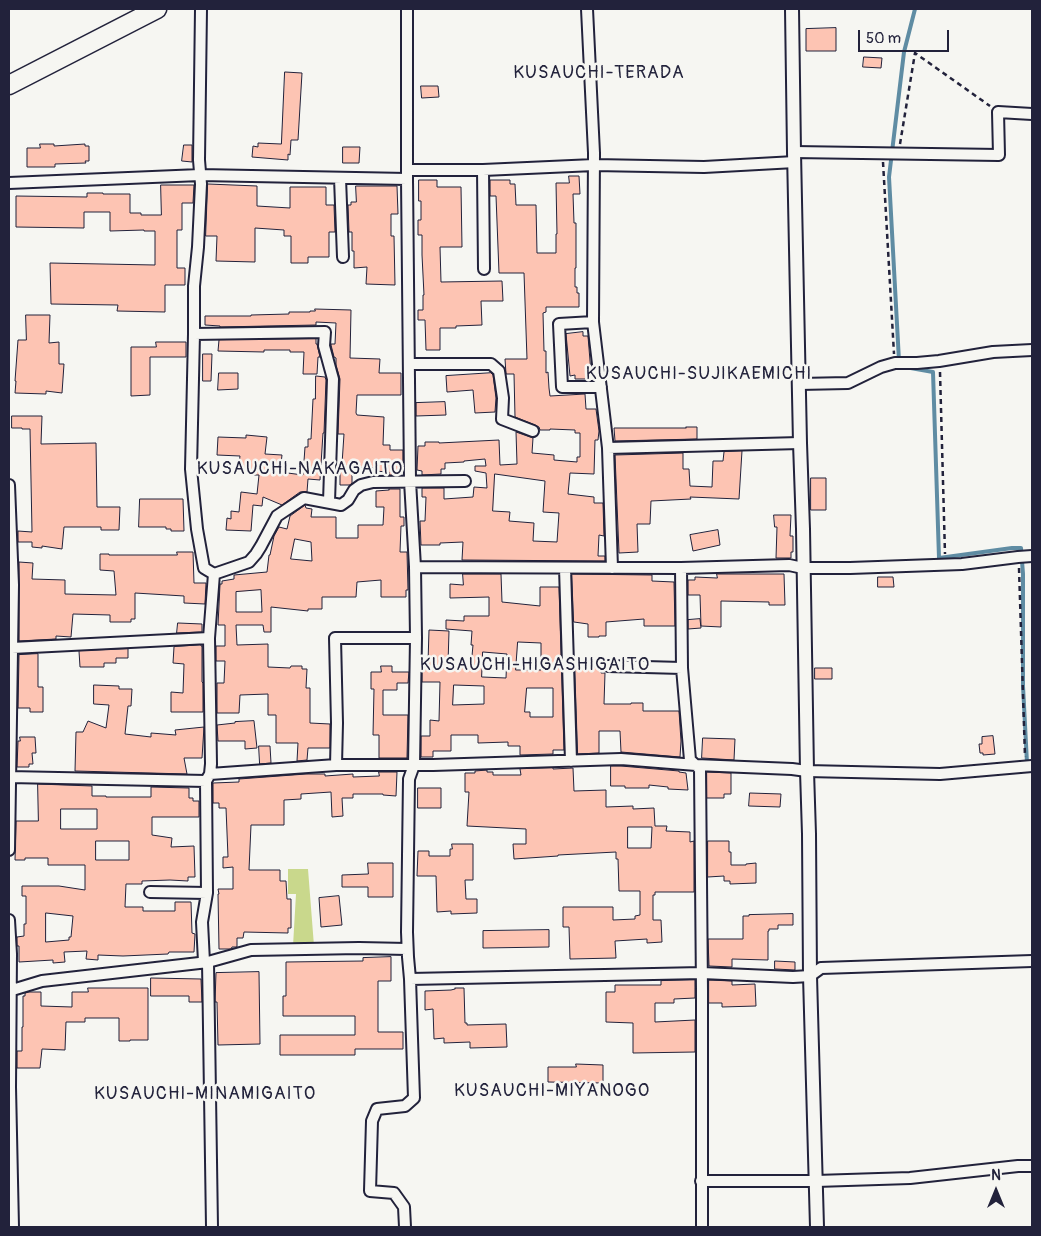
<!DOCTYPE html>
<style>
body{margin:0}
#map{position:relative;width:1041px;height:1236px;overflow:hidden;background:#f6f6f2;font-family:Pangolin,sans-serif}
canvas{display:block}
.frame{position:absolute;inset:0;border:10px solid #22223b;pointer-events:none}
.north{position:absolute;left:971px;top:1166px;width:50px;height:50px;-webkit-text-stroke:4px #f6f6f2;paint-order:stroke;rotate:0deg;font-size:14px;font-weight:700;line-height:20px;text-align:center;color:#22223b}
.north::after{content:'';display:block;margin:auto;width:18px;height:22px;background:#22223b;clip-path:polygon(50% 0,100% 100%,50% 72%,0 100%)}
.scale{position:absolute;left:858px;top:30px;width:91px;height:22px;box-sizing:border-box;border:2px solid #22223b;border-top:0;padding-left:6px;font-size:15px;line-height:18px;white-space:nowrap;color:#22223b;-webkit-text-stroke:4px #f6f6f2;paint-order:stroke}
</style>
<div id="map">
<canvas width="1041" height="1236"></canvas>
<div class="frame"></div>
<div class="north">N</div>
<div class="scale">50 m</div>
</div>
<script>
const c = document.querySelector('canvas').getContext('2d');
c.lineJoin = 'round';
function fillPath(path, color) { c.fillStyle = color; c.fill(path, 'evenodd'); }
function trace(path, color, width, dash) { c.strokeStyle = color; c.lineWidth = width; c.lineCap = dash ? 'butt' : 'round'; c.setLineDash(dash || []); c.stroke(path); }
function drawText(font, color, halo, rows, align = 'center') {
  c.font = font + ' Pangolin,sans-serif'; c.lineWidth = 5; c.setLineDash([]); c.textBaseline = 'middle'; c.strokeStyle = halo; c.fillStyle = color; for (const [text, x, y, turn = 0] of rows) {
    c.save(); c.translate(x, y); c.rotate((+turn || 0) * Math.PI / 180); c.textAlign = isNaN(turn) ? turn : align; if (halo) c.strokeText(text, 0, 0); c.fillText(text, 0, 0); c.restore();
  }
}
fillPath(new Path2D(`
 M288 869H308L314 946H293L296 894H288Z`), '#c9d88c');
trace(new Path2D(`
 M899 361 889 177 904 52 915 9
 M905 367 933 372 939 558 1012 548H1021L1023 574V686L1027 763 1028 764`), '#5f8ca3', 4);
const building = new Path2D(`
 M836 28V51H806V29Z
 M864 57 882 58 881 68 863 67Z
 M285 72 302 73 298 140H291L290 155 288 154V160L252 157 253 146 258 147V143L281 144Z
 M421 86H438L439 97 422 98Z
 M40 144H54V146L85 144V146H89V161H85L86 163 55 164V167H27V148H40Z
 M184 145H192V162L182 161Z
 M343 147H360L359 163H343Z
 M569 176H579L580 194H573L574 223H576V268H575V287H577V293H579V307H546V312L543 313 544 351H546V373L548 372 549 388 550 396 585 394 586 409H596L599 431 598 440H595L594 474 570 473 568 494 594 497V503H603L604 536 599 535 598 556H605V561L462 560 463 542 440 543V545H421L420 521H425L426 497H422V488H444V499L473 497 474 487 487 488 486 473 475 471V466H486L485 459 464 461V462L445 463V469H441V474L422 475V471L417 470 418 446H425V442H439V443L499 440 500 465 517 464 516 432 533 438 532 453 554 455V460L577 462V457H580V433H575V430L550 429V430H540L539 427 535 425 515 417 514 374H506L505 359H527L524 273H499L496 196H490V180H510V184H515L516 205H536L537 253H556V234H557L556 183H569ZM495 474 545 481 543 512 559 513 557 542 533 541 534 523 509 521 510 512 493 511Z
 M419 180H437V187H461L462 247H440L441 282 502 281 503 301H481L482 325 456 326V328H440V350H426L425 320H418V310H423V295H424L422 255V235H418V220H421V201H419Z
 M208 184 257 186V206L290 208V187H326V205H334L335 232H329V257H308V263H291V236H284V230L255 228V262L216 261 217 236H206Z
 M161 185H194L193 203H182V230H177V268H185V285H165V312L117 311 118 305 51 304 50 263 155 265V231H144V230L110 231V212H84V228L16 227V196L87 197V193H103V194H130V213H141V215H161Z
 M356 186H397L398 214H391V236H394L395 285 366 284 367 267 354 268V251H352V232H349L348 205H351V202H356Z
 M315 309 351 310 350 358 380 359 379 373H401V395H357L356 413 357 415 384 417 383 445H390V450H403V470H401L399 475H389V472L374 471V468L354 467V473H352V483L350 485H340V464H342L344 434H338L340 379 336 365V358L334 357 331 345V344H335L336 323 316 322V325L220 327V326L205 325V316H251V315L289 314V312H310V311H315Z
 M26 315H50L49 343 59 342V364H64L62 393 46 391V394L15 393 16 381H15L18 340H26Z
 M583 332V336H588L591 373 586 374V379H575V375L570 376 566 334Z
 M316 339V344H317L320 357H318L317 374H303L304 352H290V350H264V352L218 351 219 340Z
 M156 342H186V357H150V395L131 396V347H156Z
 M203 354H212L211 381H203Z
 M219 373H238V389L218 390Z
 M491 373 493 375 496 398 495 412 475 413 473 390 447 392 446 376Z
 M316 376 325 377 326 380 324 433H323L320 480 308 479 307 492H300L282 505 263 497 262 506 253 505 251 531 226 530 227 518 231 519V511L239 512 241 492 257 494 259 475H251L252 472 238 471 240 456 217 455 218 437 246 438V435L267 437 265 454 282 455 280 472 303 475 305 447H308V439H311L313 399H315Z
 M445 402 446 415 416 416V403Z
 M12 416H42L41 444 96 443 97 507H120L119 530H101V527H64L62 549 42 546V548L32 547V542H18V531L32 532 30 429H22V428H12Z
 M686 427H697V439L615 441 614 428H686Z
 M742 451 739 499 690 497 691 499 651 501 650 524H637L638 552 619 553 615 455 683 453V469H689L690 486 712 487 713 461H723L724 452Z
 M811 478H826V510H811Z
 M389 489H400V517H404V526H401L400 552H407L408 590H406V597H381V580L357 582 356 597H322V609H308V611L271 607V632H264L263 625H236L237 645 268 644V667L290 668 291 666H302V669H307L306 688H310V723L330 724V748H308L307 760 297 761 298 743H276V715H268V694L240 695 239 713H217V683H224L225 661H216V646H225V625H218L220 584H222V581L234 579V575L267 572 269 555H270L274 536 279 527 287 529 290 516 305 505 306 508 312 509 311 517H336V538H358V525H383L384 507H376V491L389 490ZM295 539 311 542 312 561 291 559ZM261 590 262 612H236V592Z
 M140 499H183L184 531H171V529H166V527H139Z
 M774 515H791L790 536H793V552H791V558H776L777 527H775Z
 M718 530 720 545 693 551 690 535Z
 M177 552H193L194 583H206L205 604 184 603V596L135 593V619H131V622H110V615L73 614 71 637 56 636V639L19 641V562L33 563 32 579 65 580V594L116 595 114 571 100 570V554H109V555H177Z
 M463 574H501L502 602 540 606V587H559L564 750H553V754L520 755V746H508V742L478 743V735H451V751H433V757H421V736H430V720L439 721 440 682H422V663H428L429 630 449 631 448 664H453V666L471 667 473 645H471L472 631 446 629V620L464 621V616H489V597L450 598V584L463 585ZM518 642 541 643V670H516ZM483 652 507 654 506 678 482 677ZM454 685 484 686V704L453 705ZM527 688H553V717H530V712H525Z
 M572 574 652 575V581L674 582 675 626H644V619L606 622V636H599V637H588V624L574 622Z
 M717 574H784L785 605H769V602L721 601V627L701 626 700 595H688V580H695V577L717 578Z
 M878 577H893L894 587H878Z
 M700 619 701 628 688 629V620Z
 M178 623 202 624V632L177 633Z
 M201 645V646H202V682L203 683V712H171V692L183 693 184 664 173 663 174 647Z
 M128 649V658H116V663H104V667H80L79 651Z
 M38 654V687H43V712H30V708H18L19 655Z
 M381 666H392V672H409L408 683H397V690H383V715H408L407 758H379V735H373L374 689H371V672H381Z
 M575 666 601 667V673H605L604 704H631V703H643V711H679L681 741 680 757 621 752 620 731H599V753L578 754Z
 M815 668H832V679H815Z
 M94 685 119 686V689H132L131 706H128L125 734 151 737V733L176 735 175 730 204 727 202 758H184L187 774 75 771 76 732H83L88 721 106 728 109 705 94 704Z
 M254 721 257 748 245 749V741H218L217 725 235 723V722Z
 M993 736 995 754 983 755V753H980L979 744H982V737Z
 M20 737H35L36 753H32L33 764H29V767H17L18 741H20Z
 M703 738 735 739 734 760 702 758Z
 M259 746H270L271 763 260 764Z
 M611 766H621L679 771V772L686 773 688 790 668 789V787L649 785V788H625V786H611Z
 M553 768V769L573 768 574 791 606 790V807L633 806V809L654 808 655 826H667L666 831 690 832V842L694 841V892H655V895H653V920H661L662 942 647 943V939L615 941 616 958 570 959 569 927H563V907H613V920L635 919V916L640 915V891H619L618 859H616V852L558 855V856L514 859 513 844H526V829L467 826 469 792H465V773H475V771L487 770V772H493V775H521L520 769ZM628 827H652L651 848H628Z
 M379 772H397L396 796 383 795V794H353V798H342L343 816 332 817 331 792 301 794V799L284 800V825H251L249 870H280V881H286L287 899H291V928H288V933L244 932 243 938H237V947H232L231 949H219L218 894H219L218 889H233V867L223 868V857H228L226 808H219V803H213V783L239 782V779L306 774H325V776L353 774V777L379 776Z
 M707 772 731 773V794H724V798H707Z
 M38 784 92 786V796H106V797H151V787L189 788V798H193V801H199V817H152V835L172 838 171 847 194 846 195 877H188V881L170 880 142 881V884H126L125 907H143V911H175V902H191L192 933 195 934 194 952H169L168 954 123 956 98 955V960L86 959 87 951 64 952 65 962 53 963V960L19 962V946H17V937L24 936V924H26V896H22V886H59L85 890V865H48V858H25V860H15L16 821H38ZM61 809H97V829H61ZM96 841H129V860H96ZM46 913 73 916 71 937H69V940L46 942Z
 M418 788H441V808H418Z
 M750 793 781 794 780 807 749 806Z
 M708 841H729V852H731V865H746V864L756 863V883L730 884V881H724V876L708 877Z
 M452 844H473V880H465L466 899H477V913L451 914V911L437 912 436 876H417L418 851H429V856H450V849H452Z
 M368 863H393V897H368V887H342V875L368 874Z
 M339 896 342 925 321 927 319 898Z
 M793 914V925H778V929H769V931H768V960L732 959V967L709 966 708 939H743V916H749V915Z
 M549 930V947L483 948V931Z
 M391 957V981H378V1032H403V1049H355V1055H280V1035H355V1016H283V996H286V962L363 961V958Z
 M775 961 795 962V970L775 969Z
 M259 972 260 1044 218 1045 217 1002H215L216 973Z
 M151 978 201 979 202 1002H189V996H151Z
 M695 980V998L674 999V1003H655V1022L695 1020V1052L633 1053V1023L606 1022V992H615V985H661V981Z
 M709 980 732 981V985L755 984 756 1006 722 1007V1003H709Z
 M88 988H148V1040H130V1041H119V1018H85V1022H66L65 1050 42 1049 40 1068H17V1051H22V1027H23V996H25V993L29 992H41V1006L72 1007V992H88Z
 M455 988H464L465 1023H467V1025L506 1024 507 1047 470 1048V1042L444 1043V1038L434 1039 433 1009 425 1010V991L451 990 455 989Z
 M576 1064 603 1065V1083L548 1082V1067H576Z`);
fillPath(building, '#fdc4b3');
trace(building, '#22223b', 1);
const minor = new Path2D(`
 M201 9 199 160 201 184 198 247 194 286V334L191 469 197 529 204 568 214 574 249 562 256 554 261 546 277 516 304 498 341 505 348 500 354 490 361 485 373 482 465 481
 M587 9 594 153 593 322 608 448 612 568
 M794 152 999 155 998 112 1032 114
 M407 170H483L594 165 704 167 795 162
 M483 170 484 269
 M340 178 343 257
 M9 183 200 175 407 179
 M593 322 559 324 562 387H601
 M194 334 325 332 324 346 333 379 329 502
 M409 364H491L499 371 503 398 502 419 533 431
 M799 384 848 383 881 367 895 363H917L939 361 993 352 1032 350
 M608 448 800 443
 M9 485 13 585 9 850
 M415 567 681 568 789 565 803 568H850L962 564 1018 557 1032 556
 M565 568 571 761
 M681 568 682 668 690 760 700 769 702 991V1227
 M12 648 209 638
 M608 666 682 668
 M336 765 337 723 335 638H416
 M210 774 336 765H433L621 759 696 765 792 769 807 771 940 774 1032 766
 M9 777 206 781
 M150 892 207 893
 M9 920 11 954 10 1087 13 1227
 M204 962 202 922 207 893 206 781 210 774 211 764 209 638 214 574
 M208 962 212 1227
 M410 979 702 973 793 977 810 976 821 968 1032 961
 M9 991 42 981 208 962 251 950 359 948 407 949
 M701 1181H816L910 1178 1018 1166H1032
 M405 1227 404 1207 394 1193 370 1191 372 1121 377 1109 405 1106 414 1098 410 979 408 957 407 932 409 779 414 765 416 638 415 567 410 481 407 179V9`);
const tertiary = new Path2D(`
 M792 9 794 152 800 443 803 529 807 771 809 834 810 976 817 1227`);
const trunk = new Path2D(`
 M9 85 157 9`);
trace(minor, '#22223b', 14);
trace(tertiary, '#22223b', 16);
trace(trunk, '#22223b', 21);
trace(new Path2D(`
 M900 144 915 53 990 106
 M883 162 894 354
 M940 372 945 554
 M1019 568 1025 757`), '#22223b', 2.5, [5, 4]);
trace(minor, '#f6f6f2', 10);
trace(tertiary, '#f6f6f2', 12);
trace(trunk, '#f6f6f2', 18);
c.letterSpacing = '1px';
drawText('18px', '#22223b', '#f6f6f2', [
 ["KUSAUCHI-TERADA",599,73],
 ["KUSAUCHI-SUJIKAEMICHI",699,374],
 ["KUSAUCHI-NAKAGAITO",300,469],
 ["KUSAUCHI-HIGASHIGAITO",535,665],
 ["KUSAUCHI-MIYANOGO",552,1091],
 ["KUSAUCHI-MINAMIGAITO",205,1094]
]);
c.letterSpacing = '0px';
</script>
